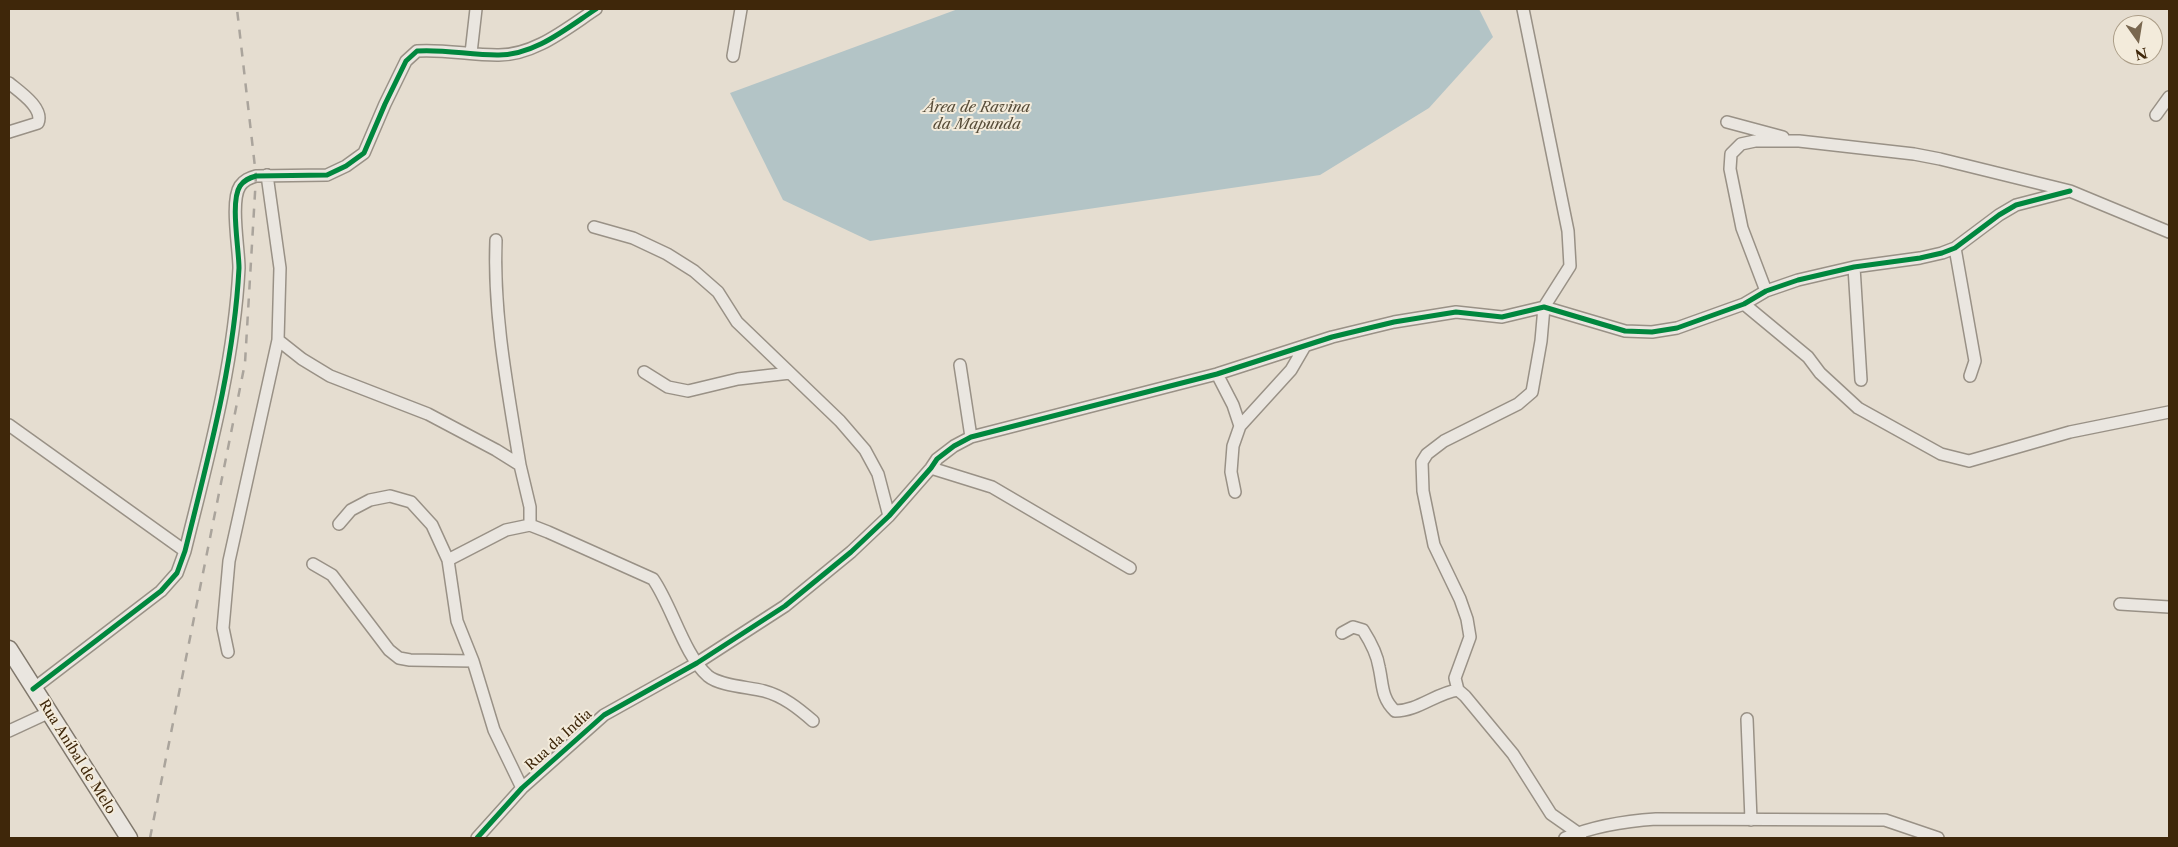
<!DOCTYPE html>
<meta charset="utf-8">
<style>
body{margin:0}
#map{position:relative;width:2178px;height:847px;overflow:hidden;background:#e5ddd0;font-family:"Libre Caslon Text",serif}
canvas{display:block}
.frame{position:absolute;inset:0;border:10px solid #3f270a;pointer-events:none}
.north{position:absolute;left:2113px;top:15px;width:50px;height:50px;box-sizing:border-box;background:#f3ebdb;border:1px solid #ab9d87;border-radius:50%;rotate:167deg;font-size:14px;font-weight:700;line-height:20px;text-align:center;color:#3f270a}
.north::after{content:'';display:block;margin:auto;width:18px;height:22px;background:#79674f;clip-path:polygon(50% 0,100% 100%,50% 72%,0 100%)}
</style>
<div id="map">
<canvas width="2178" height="847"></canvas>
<div class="frame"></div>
<div class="north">N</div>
</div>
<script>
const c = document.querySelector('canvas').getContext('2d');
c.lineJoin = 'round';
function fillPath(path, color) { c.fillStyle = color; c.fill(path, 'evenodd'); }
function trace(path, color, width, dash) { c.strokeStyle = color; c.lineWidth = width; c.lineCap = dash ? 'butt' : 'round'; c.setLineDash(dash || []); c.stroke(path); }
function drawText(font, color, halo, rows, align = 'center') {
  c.font = font + ' "Libre Caslon Text",serif'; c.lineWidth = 4; c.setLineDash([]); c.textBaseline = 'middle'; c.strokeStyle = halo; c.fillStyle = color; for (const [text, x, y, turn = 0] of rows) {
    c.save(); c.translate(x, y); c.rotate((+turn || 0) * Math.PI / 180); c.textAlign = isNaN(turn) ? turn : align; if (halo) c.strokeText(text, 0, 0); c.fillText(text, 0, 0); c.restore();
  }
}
fillPath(new Path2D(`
 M958 9H1479L1493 37 1429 108 1320 175 870 241 783 200 730 93Z`), '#b3c4c6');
const street = new Path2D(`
 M471 53 476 9
 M733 56 741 9
 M9 83C20 92 44 108 38 123L9 132
 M2156 115 2169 97
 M1727 122 1783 137
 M594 227 633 238 667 254 694 271 718 292 737 322 840 421 865 450 878 474 889 516
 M496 240C493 315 508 391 520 465
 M1955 248 1975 361 1970 376
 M1854 267 1861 380
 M1766 291 1742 228 1730 169 1731 154 1741 144 1755 141H1799L1914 154 1940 159 2070 191 2169 232
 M1744 304 1808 357 1820 373 1858 408 1941 454 1969 461 2070 432 2169 412
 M278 340 302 359 330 376 428 414 496 450 520 465 530 507V525
 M960 365 971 437
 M644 372 668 387 688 391 738 379 790 373
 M1217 374 1233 405 1240 426
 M9 425 185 551
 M931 468 992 487 1130 568
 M1235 492 1231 472 1233 446 1240 426 1291 370 1305 346
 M339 524 351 510 370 500 390 496 411 502 432 525 448 560 457 621 473 661 494 730 522 788
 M448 560 506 530 530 525 548 532 653 579C672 606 684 655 708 676 720 686 749 687 764 691 783 696 798 708 813 721
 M313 564 332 575 389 650 399 658 410 660 473 661
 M2120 604 2169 607
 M1342 633 1353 627 1363 630C1370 641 1377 653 1379 667 1383 684 1381 698 1395 711 1418 711 1436 693 1458 690L1465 696 1513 754 1551 814 1581 835
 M228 652 223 628 229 561 278 340 280 268 267 175
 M33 689 161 591 177 573 185 551C208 458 234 365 239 268 239 249 230 201 240 186 244 180 249 178 256 176L327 175 346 166 364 153 385 104 406 61 417 51C443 49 470 55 497 55 534 56 567 28 596 9
 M1458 690 1455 678 1470 637 1467 619 1460 599 1434 545 1423 491 1422 462 1427 454 1444 441 1518 404 1532 392 1541 341 1544 307 1570 266 1568 231 1523 9
 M1747 719 1751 820
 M9 731 50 712
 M477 838 522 788 604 715 697 663 785 606 851 552 889 516 931 468 937 459 954 446 971 437 1217 374 1332 337 1394 322 1456 312 1502 317 1544 307 1625 331 1652 332 1677 328 1744 304 1766 291 1798 280 1854 267 1920 258 1942 253 1955 248 1999 215 2016 205 2070 191
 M1565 838C1594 826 1625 821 1656 819L1885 820 1938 838`);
const secondary = new Path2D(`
 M9 649 129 838`);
trace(street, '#999186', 14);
trace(secondary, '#80786c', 19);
trace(street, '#eae6e0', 11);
trace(secondary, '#eae6e0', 16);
trace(new Path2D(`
 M150 838 245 363 256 176 237 9`), '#aaa49c', 2.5, [9, 9]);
trace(new Path2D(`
 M33 689 161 591 177 573 185 551C208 458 234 365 239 268 239 249 230 201 240 186 244 180 249 178 256 176L327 175 346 166 364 153 385 104 406 61 417 51C443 49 470 55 497 55 534 56 567 28 596 9
 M477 838 522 788 604 715 697 663 785 606 851 552 889 516 931 468 937 459 954 446 971 437 1217 374 1332 337 1394 322 1456 312 1502 317 1544 307 1625 331 1652 332 1677 328 1744 304 1766 291 1798 280 1854 267 1920 258 1942 253 1955 248 1999 215 2016 205 2070 191`), '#00873e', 5);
drawText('14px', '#3f270a', '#f3ebdb', [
 ["Rua da India",559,740,-42],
 ["Rua Aníbal de Melo",77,757,58]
]);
drawText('italic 15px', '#574c38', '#f3ebdb', [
 ["Área de Ravina",977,108],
 ["da Mapunda",977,125]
]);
</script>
